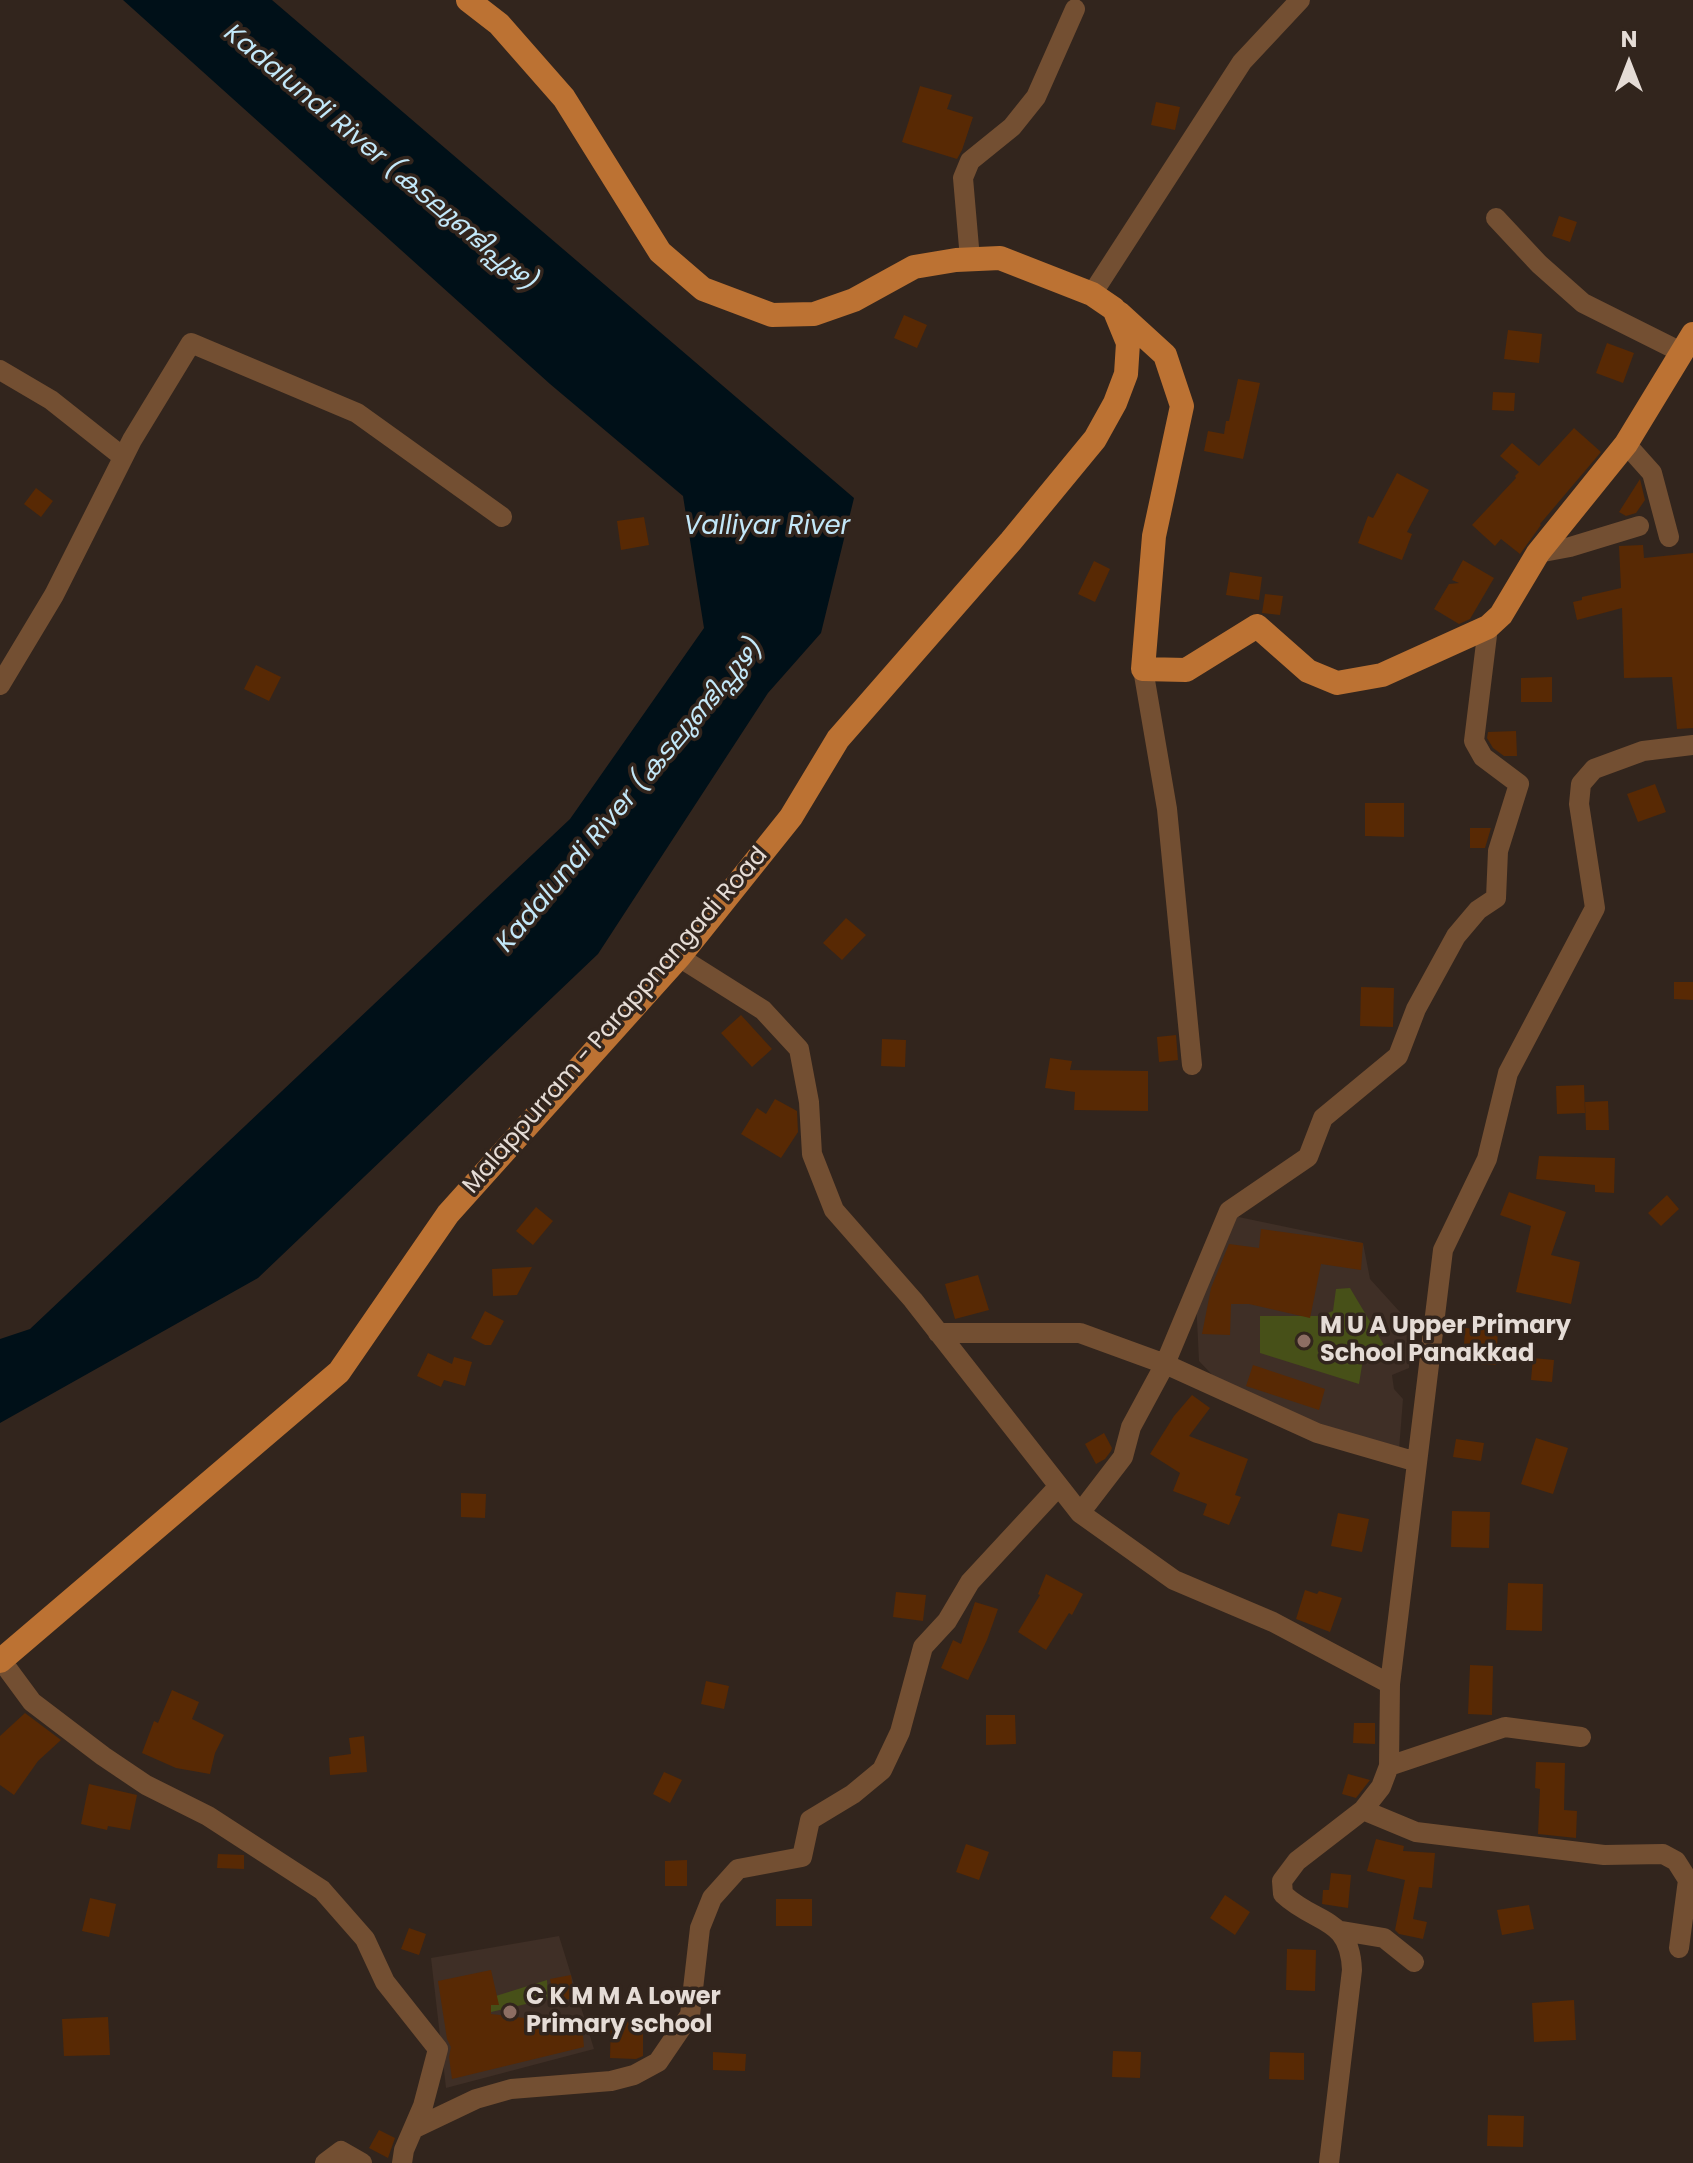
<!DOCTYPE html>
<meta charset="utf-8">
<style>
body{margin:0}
#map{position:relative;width:1693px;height:2163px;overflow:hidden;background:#32251d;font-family:Poppins,sans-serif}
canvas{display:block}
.north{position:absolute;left:1589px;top:24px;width:80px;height:80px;-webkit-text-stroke:6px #32251d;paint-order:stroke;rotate:0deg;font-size:22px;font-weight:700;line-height:32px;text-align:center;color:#e5dcd6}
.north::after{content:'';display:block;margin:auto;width:28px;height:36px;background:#e5dcd6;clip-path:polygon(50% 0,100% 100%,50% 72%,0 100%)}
</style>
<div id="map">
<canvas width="1693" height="2163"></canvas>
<div class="north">N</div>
</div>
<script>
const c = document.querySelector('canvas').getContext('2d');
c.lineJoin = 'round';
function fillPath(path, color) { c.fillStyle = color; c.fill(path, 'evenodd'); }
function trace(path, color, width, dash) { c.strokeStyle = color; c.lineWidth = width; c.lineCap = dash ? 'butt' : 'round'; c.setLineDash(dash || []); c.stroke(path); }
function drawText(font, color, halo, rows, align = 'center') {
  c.font = font + ' Poppins,"Noto Sans Malayalam",sans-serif'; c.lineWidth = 7; c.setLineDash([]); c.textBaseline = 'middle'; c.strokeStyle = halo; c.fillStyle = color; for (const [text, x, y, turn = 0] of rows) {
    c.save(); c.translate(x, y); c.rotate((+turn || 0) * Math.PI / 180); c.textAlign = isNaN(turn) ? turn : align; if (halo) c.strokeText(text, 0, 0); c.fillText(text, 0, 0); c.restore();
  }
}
fillPath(new Path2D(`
 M1229 1215 1363 1243 1370 1279 1409 1322V1368L1392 1375 1394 1389 1403 1399 1399 1450 1332 1430 1222 1385 1199 1361 1196 1299Z
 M559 1936 594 2049 446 2088 431 1958Z`), '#3f2f26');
fillPath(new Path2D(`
 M1350 1288 1384 1345 1364 1353 1359 1384 1260 1353V1316H1320L1333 1311 1336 1289Z
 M547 1980 548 1999 469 2017 467 2005Z`), '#475018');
fillPath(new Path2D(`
 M123 0H272L854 498 821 633 768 693 598 954 258 1278 0 1423V1339L30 1329 570 819 704 628 683 496 550 384Z`), '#001018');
fillPath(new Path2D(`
 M920 86 952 95 947 109 973 117 962 150 957 159 902 142Z
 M1156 102 1180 107 1175 130 1151 125Z
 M1559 216 1577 222 1570 242 1552 236Z
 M904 315 927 325 917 348 894 338Z
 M1508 330 1542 334 1539 363 1504 359Z
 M1607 343 1634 353 1623 383 1596 373Z
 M1238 379 1260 383 1243 459 1204 451 1208 431 1224 434 1226 421H1229Z
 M1493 392 1515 393 1514 411 1492 410Z
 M1574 428 1601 452 1540 524 1541 525 1520 554 1501 539 1495 546 1472 525 1516 478 1515 476 1519 472 1500 456 1512 443 1539 466Z
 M1397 473 1429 490 1407 532 1412 534 1402 560 1358 543 1368 516 1373 518Z
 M1640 479 1645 500 1636 513 1626 516 1619 512Z
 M36 488 53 501 41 517 24 504Z
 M644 517 649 545 621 550 617 521Z
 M1643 545 1644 558 1693 553V728L1677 729 1672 677 1624 678 1622 608 1577 620 1573 602 1582 600V597L1621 588 1619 546Z
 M1463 560 1494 578 1470 619 1459 624 1434 609 1449 584 1459 583 1452 580Z
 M1094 561 1110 569 1095 602 1078 594Z
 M1230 572 1262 577 1259 600 1226 595Z
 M1265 594 1283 596 1280 615 1262 613Z
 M256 665 281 677 269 701 244 689Z
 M1552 677V702H1521V678Z
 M1516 731 1517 756H1504L1493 748 1487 738 1488 732Z
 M1655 784 1666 812 1638 822 1627 794Z
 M1365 803H1404V837L1365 836Z
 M1470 828H1491L1485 848H1470Z
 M846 918 866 935 842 960 823 943Z
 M1674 982H1693V1000L1674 999Z
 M1361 987 1394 988 1393 1027 1360 1026Z
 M741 1015 772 1049 752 1067 721 1033Z
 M1176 1035 1178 1060 1159 1062 1157 1037Z
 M882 1039 906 1040 905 1067 881 1066Z
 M1050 1058 1072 1061 1070 1070 1148 1071V1111L1074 1110 1075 1092 1045 1088Z
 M1584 1085 1585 1113 1557 1114 1556 1086Z
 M775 1099 797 1111 798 1132 781 1158 741 1134 757 1108 766 1114Z
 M1608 1101 1609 1130H1586L1585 1102Z
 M1539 1156 1615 1158 1614 1193 1595 1192V1185L1536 1179Z
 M1509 1192 1566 1212 1551 1255 1580 1262 1571 1304 1516 1292 1531 1226 1500 1215Z
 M1667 1195 1679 1209 1661 1226 1648 1213Z
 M536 1207 553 1221 533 1245 516 1231Z
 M1261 1229 1363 1243 1361 1270 1321 1264 1310 1318 1249 1304H1231L1230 1335 1202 1334 1211 1288 1229 1244 1259 1248Z
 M532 1267 517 1295 493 1296 492 1269Z
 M978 1275 989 1310 955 1319 945 1284Z
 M485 1311 504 1321 491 1345H485L471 1338Z
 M1465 1328 1498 1330 1496 1365 1463 1363Z
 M428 1353 452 1364 454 1357 472 1362 465 1386 444 1380 441 1387 417 1376Z
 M1533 1358 1554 1360 1552 1382 1531 1380Z
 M1253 1365 1325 1389 1319 1410 1246 1386Z
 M1192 1395 1210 1408 1189 1436 1248 1459 1235 1495 1241 1497 1229 1525 1203 1515 1207 1504 1173 1491 1180 1473 1150 1454 1174 1416Z
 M1104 1433 1112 1448 1111 1451 1105 1459 1096 1464 1085 1444Z
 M1536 1438 1568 1448 1553 1494 1521 1484Z
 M1456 1439 1484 1443 1481 1461 1453 1457Z
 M461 1493 486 1494 485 1518 461 1517Z
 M1452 1511 1490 1512 1489 1548 1451 1547Z
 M1338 1513 1369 1519 1362 1552 1331 1546Z
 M1046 1574 1083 1594 1072 1615 1069 1613 1046 1650 1018 1632 1040 1595 1038 1594Z
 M1508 1583 1543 1584 1542 1631 1506 1630Z
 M1305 1590 1317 1594 1319 1591 1342 1598 1330 1632 1296 1619Z
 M896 1592 926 1595 923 1621 893 1617Z
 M975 1602 998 1609 987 1640 968 1680 941 1668 953 1640 961 1644Z
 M1470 1665 1493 1666 1492 1715 1468 1714Z
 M706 1681 729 1686 724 1709 701 1704Z
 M172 1690 199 1702 192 1719 224 1735 215 1753 210 1774 176 1768 142 1753 154 1721 158 1723Z
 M25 1713 61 1740 38 1761 14 1795 0 1785V1736Z
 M986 1715H1015L1016 1744 986 1745Z
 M1354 1723H1375V1744L1353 1743Z
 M364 1736 367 1772 330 1775 329 1757 351 1754 349 1738Z
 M1536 1762 1565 1763 1564 1810 1577 1811 1576 1838 1538 1834 1540 1789 1535 1788Z
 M664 1772 682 1780 670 1803 653 1794Z
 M1348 1774 1370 1780 1356 1798 1342 1794Z
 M89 1784 137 1795 130 1830 108 1826 107 1830 81 1824Z
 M1376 1839 1404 1846 1403 1851 1435 1853 1432 1888 1419 1887 1413 1919 1427 1922 1423 1939 1399 1934 1395 1930 1405 1880 1367 1871Z
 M966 1844 989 1852 979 1880 956 1872Z
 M218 1854 244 1855V1869L217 1868Z
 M687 1860V1886H665V1861Z
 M1331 1873 1351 1875 1348 1908 1322 1904 1323 1890H1329Z
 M1225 1895 1250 1912 1235 1935 1210 1918Z
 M90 1898 116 1904 109 1937 82 1931Z
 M776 1899H812V1926H776Z
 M1529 1905 1534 1929 1502 1935 1497 1910Z
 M409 1928 426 1934 419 1955 401 1949Z
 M1287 1949 1316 1950 1315 1991 1286 1990Z
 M491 1970 499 2005H491V2014L582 2025 584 2047 452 2079 449 2057 451 2047 447 2039 438 1981Z
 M571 1975 574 1999 554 2000 550 1979Z
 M1574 2000 1576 2040 1534 2042 1532 2003Z
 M108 2017 110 2055 64 2056 62 2019Z
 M611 2021 643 2022V2056L636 2059 610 2058Z
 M1113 2051 1141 2052 1140 2078 1112 2077Z
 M713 2052 746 2054 745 2071 713 2070Z
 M1270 2052 1304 2053V2080L1269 2079Z
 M1488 2115 1524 2116 1523 2147 1487 2146Z
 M379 2130 395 2138 388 2158 369 2148Z`), '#582904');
trace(new Path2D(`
 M1496 218 1539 264 1583 303 1681 352
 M970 259 963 178 970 161 1012 127 1036 97 1075 9
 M1092 294 1242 62 1300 0
 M0 370 51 400 123 457
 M1626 444 1652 473 1669 537
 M1538 553 1570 547 1639 526
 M1143 669 1167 809 1192 1065
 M0 685 54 595 132 440 191 343 357 413 502 517
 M679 957 763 1010 799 1049 809 1102 812 1154 834 1210 913 1300 1080 1513 1174 1580 1273 1622 1390 1684
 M938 1333H1080L1165 1364 1317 1433 1417 1462
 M1080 1513 1123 1457 1131 1427 1165 1364 1229 1211 1308 1157 1323 1118 1398 1056 1416 1009 1456 936 1478 910 1496 898 1498 851 1519 784 1483 757 1474 741 1488 627
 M1 1660 32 1702 103 1756 146 1785 208 1816 322 1890 365 1939 385 1982 438 2049 423 2106 404 2150 402 2163
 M1389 1766 1505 1727 1581 1737
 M1363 1810 1416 1832 1604 1855 1663 1854 1676 1861 1688 1880 1679 1948
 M1342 1931 1384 1938 1414 1962
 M413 2129 476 2099 511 2089 611 2081 634 2075 658 2062 690 2015 700 1928 712 1898 738 1869 802 1857 810 1820 853 1794 882 1770 900 1732 923 1647 947 1621 970 1582 1058 1487
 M325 2163 341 2151 362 2163
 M1329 2163 1352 1970C1350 1916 1316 1925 1283 1894L1282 1881 1297 1861 1363 1810 1381 1787 1389 1766 1390 1684 1443 1250 1487 1159 1508 1073 1595 908 1579 804 1581 784 1594 769 1643 751 1693 745`), '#734f32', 20);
trace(new Path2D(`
 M1119 313 1165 355 1182 406 1154 536 1143 669 1186 670 1257 626 1308 671 1337 683 1382 675 1488 627 1501 615 1538 553 1626 444 1693 334
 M0 1661 339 1372 448 1214 679 957 791 817 838 739 1011 541 1095 439 1115 403 1126 374 1128 343 1114 309 1092 294 1000 258 956 260 914 267 854 300 814 314 772 315 703 289 660 252 564 98 499 24 468 0`), '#bc7233', 24);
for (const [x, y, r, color] of [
 [1304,1341,8,"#8d6e63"],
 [510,2012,8,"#8d6e63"]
]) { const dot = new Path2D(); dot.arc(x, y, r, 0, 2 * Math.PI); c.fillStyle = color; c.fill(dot); trace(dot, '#32251d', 3); }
drawText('24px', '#e5dcd6', '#32251d', [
 ["Malappurram - Parappnangadi Road",616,1021,-49]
]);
drawText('bold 24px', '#e5dcd6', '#32251d', [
 ["M U A Upper Primary",1320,1327],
 ["School Panakkad",1320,1355],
 ["C K M M A Lower",526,1998],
 ["Primary school",526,2026]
], 'left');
drawText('italic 26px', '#c3e8f9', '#32251d', [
 ["Kadalundi River (കടലുണ്ടിപ്പുഴ)",380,159,40],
 ["Valliyar River",767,527],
 ["Kadalundi River (കടലുണ്ടിപ്പുഴ)",631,796,-50]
]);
</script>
